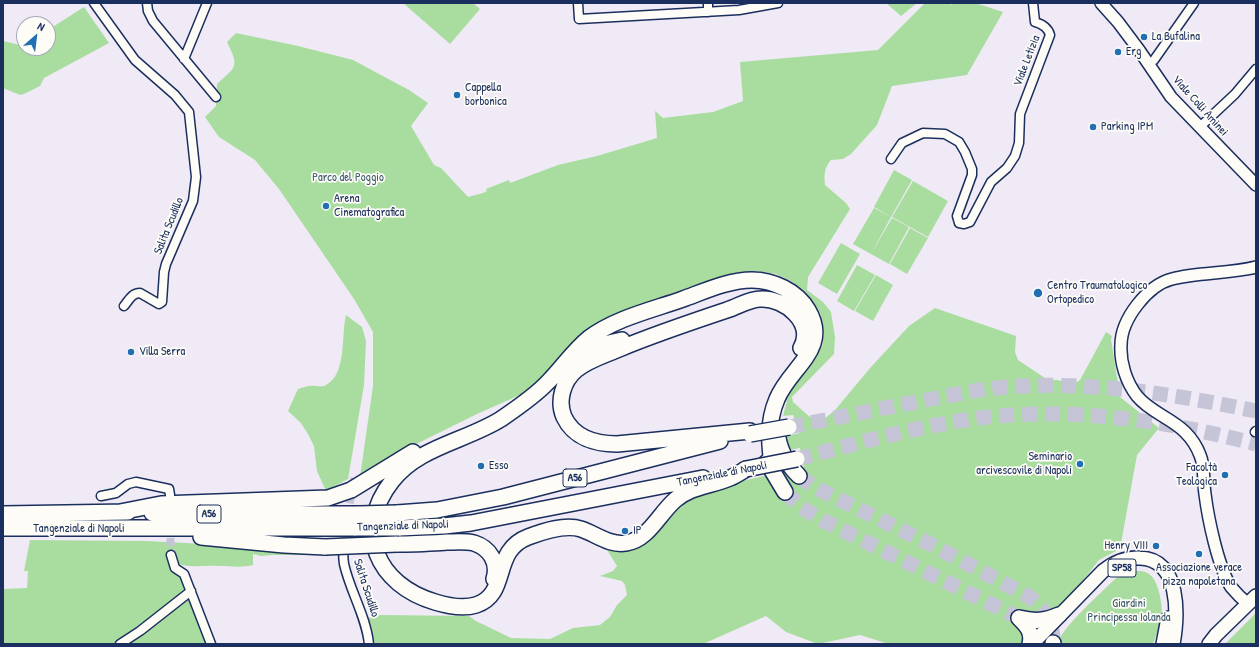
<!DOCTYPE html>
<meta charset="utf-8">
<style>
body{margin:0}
#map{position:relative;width:1259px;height:647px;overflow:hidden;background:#efeaf5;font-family:"Patrick Hand",sans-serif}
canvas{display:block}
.frame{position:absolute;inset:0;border:4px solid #1b2f5e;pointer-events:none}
.north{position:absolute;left:16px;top:16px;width:40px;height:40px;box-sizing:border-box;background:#fdfcf7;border:1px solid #a3aaba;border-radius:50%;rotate:28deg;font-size:11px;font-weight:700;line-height:16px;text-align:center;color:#1b2f5e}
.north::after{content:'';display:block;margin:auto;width:14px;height:18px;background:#1f6fb2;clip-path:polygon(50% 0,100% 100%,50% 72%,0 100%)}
</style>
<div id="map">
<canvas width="1259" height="647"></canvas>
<div class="frame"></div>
<div class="north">N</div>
</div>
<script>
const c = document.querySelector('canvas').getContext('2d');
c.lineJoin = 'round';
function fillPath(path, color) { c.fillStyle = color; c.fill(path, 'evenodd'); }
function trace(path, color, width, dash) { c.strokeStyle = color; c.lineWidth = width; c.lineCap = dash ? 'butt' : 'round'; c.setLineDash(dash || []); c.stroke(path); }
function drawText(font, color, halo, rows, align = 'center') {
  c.font = font + ' "Patrick Hand",sans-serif'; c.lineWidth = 3.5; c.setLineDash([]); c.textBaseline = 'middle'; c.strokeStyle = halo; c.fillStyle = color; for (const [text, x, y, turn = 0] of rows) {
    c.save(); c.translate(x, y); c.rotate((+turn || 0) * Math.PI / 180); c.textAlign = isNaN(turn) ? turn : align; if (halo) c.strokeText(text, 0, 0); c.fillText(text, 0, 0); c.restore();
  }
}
fillPath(new Path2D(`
 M403 3H473L480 9 450 44Z
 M886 3H917L901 16Z
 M925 3H949L952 5 953 3H975L1003 12 967 75 892 86 877 125 851 154 843 159 831 160C824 168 824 175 825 185L846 203 850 209 808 277 807 290 823 302 831 312 835 337 834 354 792 397 793 402 811 418 818 422 822 421 835 410 871 367 909 326 935 308 1016 336 1015 352 1018 360 1048 380H1057L1074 384 1080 380 1106 332 1112 336 1111 339 1120 397 1159 428 1137 455 1120 549 1099 560 1070 597 1060 608 1044 615 1024 644H889L860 635 818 644 786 632 766 616 703 644H375L368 618 380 615 469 616 476 621 511 638 550 639 573 628 600 625 610 617 617 605 627 595 625 585 622 581 600 576 613 571 617 566 604 545 617 548 693 492 804 467 800 448 784 451 780 437 800 433 793 415 783 416 789 393 801 373 822 347 824 331 820 313 805 291 789 280 776 274 759 271 739 272 693 286 611 316 590 327 566 352 542 381 522 394 477 414 400 452 360 477 373 386V332L354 299 279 189 255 160 219 137 205 117 216 106 217 84C237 66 239 67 227 42L236 33 298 46 353 60 409 90 428 103 411 126 434 165 441 168 468 197 483 193 487 191 486 189 509 180 510 183 558 165 597 156 657 138 655 111 663 118 713 112 743 101 740 62 878 50Z
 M84 7 109 43 44 78 40 86 24 94 20 95 3 88V41L24 46V48H48V30Z
 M894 170 912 180 891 217 874 207Z
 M913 181 948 201 928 237 892 217Z
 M874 208 891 217 871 254 853 244Z
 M892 218 909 227 889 264 871 254Z
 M910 228 928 238 907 274 890 264Z
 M841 243 860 254 837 294 818 283Z
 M857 265 875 275 854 311 837 301Z
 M876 275 893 285 873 321 855 311Z
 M346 315 362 327 366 341 364 385 348 479 326 491 317 471 314 446 308 434 301 423 288 411 298 389C302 388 306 386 310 386 315 385 322 388 326 385 347 374 341 335 346 315Z
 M30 540 147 541 337 551 338 555H273L261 556 253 554V565C241 568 231 566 219 566 205 565 191 568 178 564L175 553H168V560L171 568 184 583 207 644H3V589L27 588 28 571H24Z
 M1131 571C1137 571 1144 570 1149 574 1159 580 1164 610 1161 621 1159 628 1156 636 1153 644H1057C1062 627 1101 593 1115 579L1123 574Z
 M1256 613V644H1225Z`), '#a9dd9f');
trace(new Path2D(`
 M170 526 171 555
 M344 539 354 478`), '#c5c5d7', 8, [8, 4]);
trace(new Path2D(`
 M789 427C836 418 884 408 931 399 953 395 975 390 997 388 1084 379 1171 394 1256 411
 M797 459C867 441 938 420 1010 415 1093 410 1176 423 1256 444
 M799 476 814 487 930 544 1028 596C1044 607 1054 623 1053 643
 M785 492 801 507 822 520 1019 618`), '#c5c5d7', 15, [15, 8]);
const minor = new Path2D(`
 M94 3 135 60 175 95 189 112 196 177 193 201 166 264 164 272 162 302 159 304 140 293C132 293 129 300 124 306
 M147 3 148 11 153 21 216 97
 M578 3 579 19 739 10 778 3
 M708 3V12
 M184 59 207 3
 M1154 60 1194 3
 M1203 124 1235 94 1256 69
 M891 159 902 143 923 133 945 134 959 142 965 152 972 169V175L957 216 959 223 964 224 970 222 991 182 1007 168 1015 156 1019 143 1020 114 1050 35C1048 27 1042 24 1035 22L1033 3
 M1255 432 1256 431
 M101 496 116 493 128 484 136 482 169 489 170 495
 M344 543C343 550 343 557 344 564 350 591 366 616 369 644
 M171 555 175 568 184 574 211 644
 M120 644 140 631 191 591`);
const secondary = new Path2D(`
 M1101 3 1118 22 1139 50 1171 97 1256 185
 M1248 604C1242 599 1236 593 1231 587 1218 567 1208 518 1205 494 1203 482 1205 466 1200 455 1197 447 1191 438 1185 432 1171 418 1150 412 1137 396 1126 382 1120 362 1121 345 1121 319 1148 285 1172 279 1198 272 1229 274 1256 267`);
const primary = new Path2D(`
 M1032 644 1103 571C1114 562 1126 557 1140 558 1181 559 1178 616 1173 644
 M1163 644 1168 618
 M1209 644 1216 635 1256 596`);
const motorway = new Path2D(`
 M579 356 600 345 622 340
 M777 430C778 449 786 463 799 476
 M750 431 617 444C596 444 574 438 564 417 557 401 563 381 576 370 588 360 605 355 619 349 655 334 691 322 727 310 739 306 749 299 761 299 785 298 815 323 801 348
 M767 462 785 492
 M746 469C741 472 735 476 730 478 711 486 691 486 675 500 659 514 648 540 626 543 610 546 596 534 581 529 565 524 544 531 528 537 491 551 510 594 476 605 463 609 448 606 435 602 377 585 353 531 392 481 418 447 466 441 501 419 517 408 535 396 548 382 562 368 573 351 589 338 616 318 652 310 683 299 705 291 729 280 752 280 773 280 797 291 808 310 831 349 790 367 777 399 767 422 769 446 773 470
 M120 512 161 504 328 498 351 490 413 452
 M152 513 175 514H359
 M397 513 437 510 503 497 720 441
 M3 514 128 512
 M3 528H356
 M399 528 444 526 471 523 703 478
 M201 537 284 545 325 547
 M397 544C414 544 430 543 447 542 455 542 465 541 474 543 490 548 499 563 494 579
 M1019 618C1035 622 1045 621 1059 615
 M1019 618C1027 626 1033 632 1030 644
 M1053 644V643`);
trace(minor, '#1b2f5e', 11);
trace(secondary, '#1b2f5e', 14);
trace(primary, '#1b2f5e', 16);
trace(motorway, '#1b2f5e', 18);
trace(minor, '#fdfcf7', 8);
trace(secondary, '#fdfcf7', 11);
trace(primary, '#fdfcf7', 13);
trace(motorway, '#fdfcf7', 15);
const motorwayBridge = new Path2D(`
 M750 434 789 427
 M746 469 797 459
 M359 514 397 513
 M356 528H399
 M325 547 397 544`);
trace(motorwayBridge, '#1b2f5e', 18, []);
trace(motorwayBridge, '#fdfcf7', 15);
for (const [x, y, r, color] of [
 [1144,37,4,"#1f6fb2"],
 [1118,52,4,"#1f6fb2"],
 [457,95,4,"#1f6fb2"],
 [1093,127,4,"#1f6fb2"],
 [326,206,4,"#1f6fb2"],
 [1038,293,5,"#1f6fb2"],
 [131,352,4,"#1f6fb2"],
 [1080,464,4,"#1f6fb2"],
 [481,466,4,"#1f6fb2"],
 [1225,475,4,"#1f6fb2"],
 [625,531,4,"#1f6fb2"],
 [1156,546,4,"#1f6fb2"],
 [1199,554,4,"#1f6fb2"]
]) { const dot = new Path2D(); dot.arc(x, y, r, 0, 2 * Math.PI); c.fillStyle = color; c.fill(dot); trace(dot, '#fdfcf7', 1.5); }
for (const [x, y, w] of [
 [575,478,24],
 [209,514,24],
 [1122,568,28]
]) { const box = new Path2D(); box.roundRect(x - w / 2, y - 9, w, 18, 3); c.fillStyle = '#fdfcf7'; c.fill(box); trace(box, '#1b2f5e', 1); }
drawText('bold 11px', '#1b2f5e', null, [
 ["A56",575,478],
 ["A56",209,514],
 ["SP58",1122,568]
]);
drawText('12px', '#1b2f5e', '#fdfcf7', [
 ["La Bufalina",1152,37],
 ["Erg",1126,52],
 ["Cappella",465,88],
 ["borbonica",465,102],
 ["Parking IPM",1101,127],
 ["Arena",334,199],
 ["Cinematografica",334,213],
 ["Centro Traumatologico",1047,286],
 ["Ortopedico",1047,300],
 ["Villa Serra",139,352],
 ["Seminario",1072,457,"right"],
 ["arcivescovile di Napoli",1072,471,"right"],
 ["Esso",489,466],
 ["Facoltà",1217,468,"right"],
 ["Teologica",1217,482,"right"],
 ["IP",633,531],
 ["Henry VIII",1148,546,"right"],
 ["Associazione verace",1199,568,"center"],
 ["pizza napoletana",1199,582,"center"]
], 'left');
drawText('12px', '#1b2f5e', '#fdfcf7', [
 ["Viale Letizia",1027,61,-69],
 ["Viale Colli Aminei",1200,106,48],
 ["Salita Scudillo",169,226,-68],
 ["Tangenziale di Napoli",722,474,-11],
 ["Tangenziale di Napoli",403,526,-2],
 ["Tangenziale di Napoli",79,529],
 ["Salita Scudillo",366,588,72]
]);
drawText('12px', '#3e5a6e', '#fdfcf7', [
 ["Parco del Poggio",348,178],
 ["Giardini",1129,604],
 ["Principessa Iolanda",1129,618]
]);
</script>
